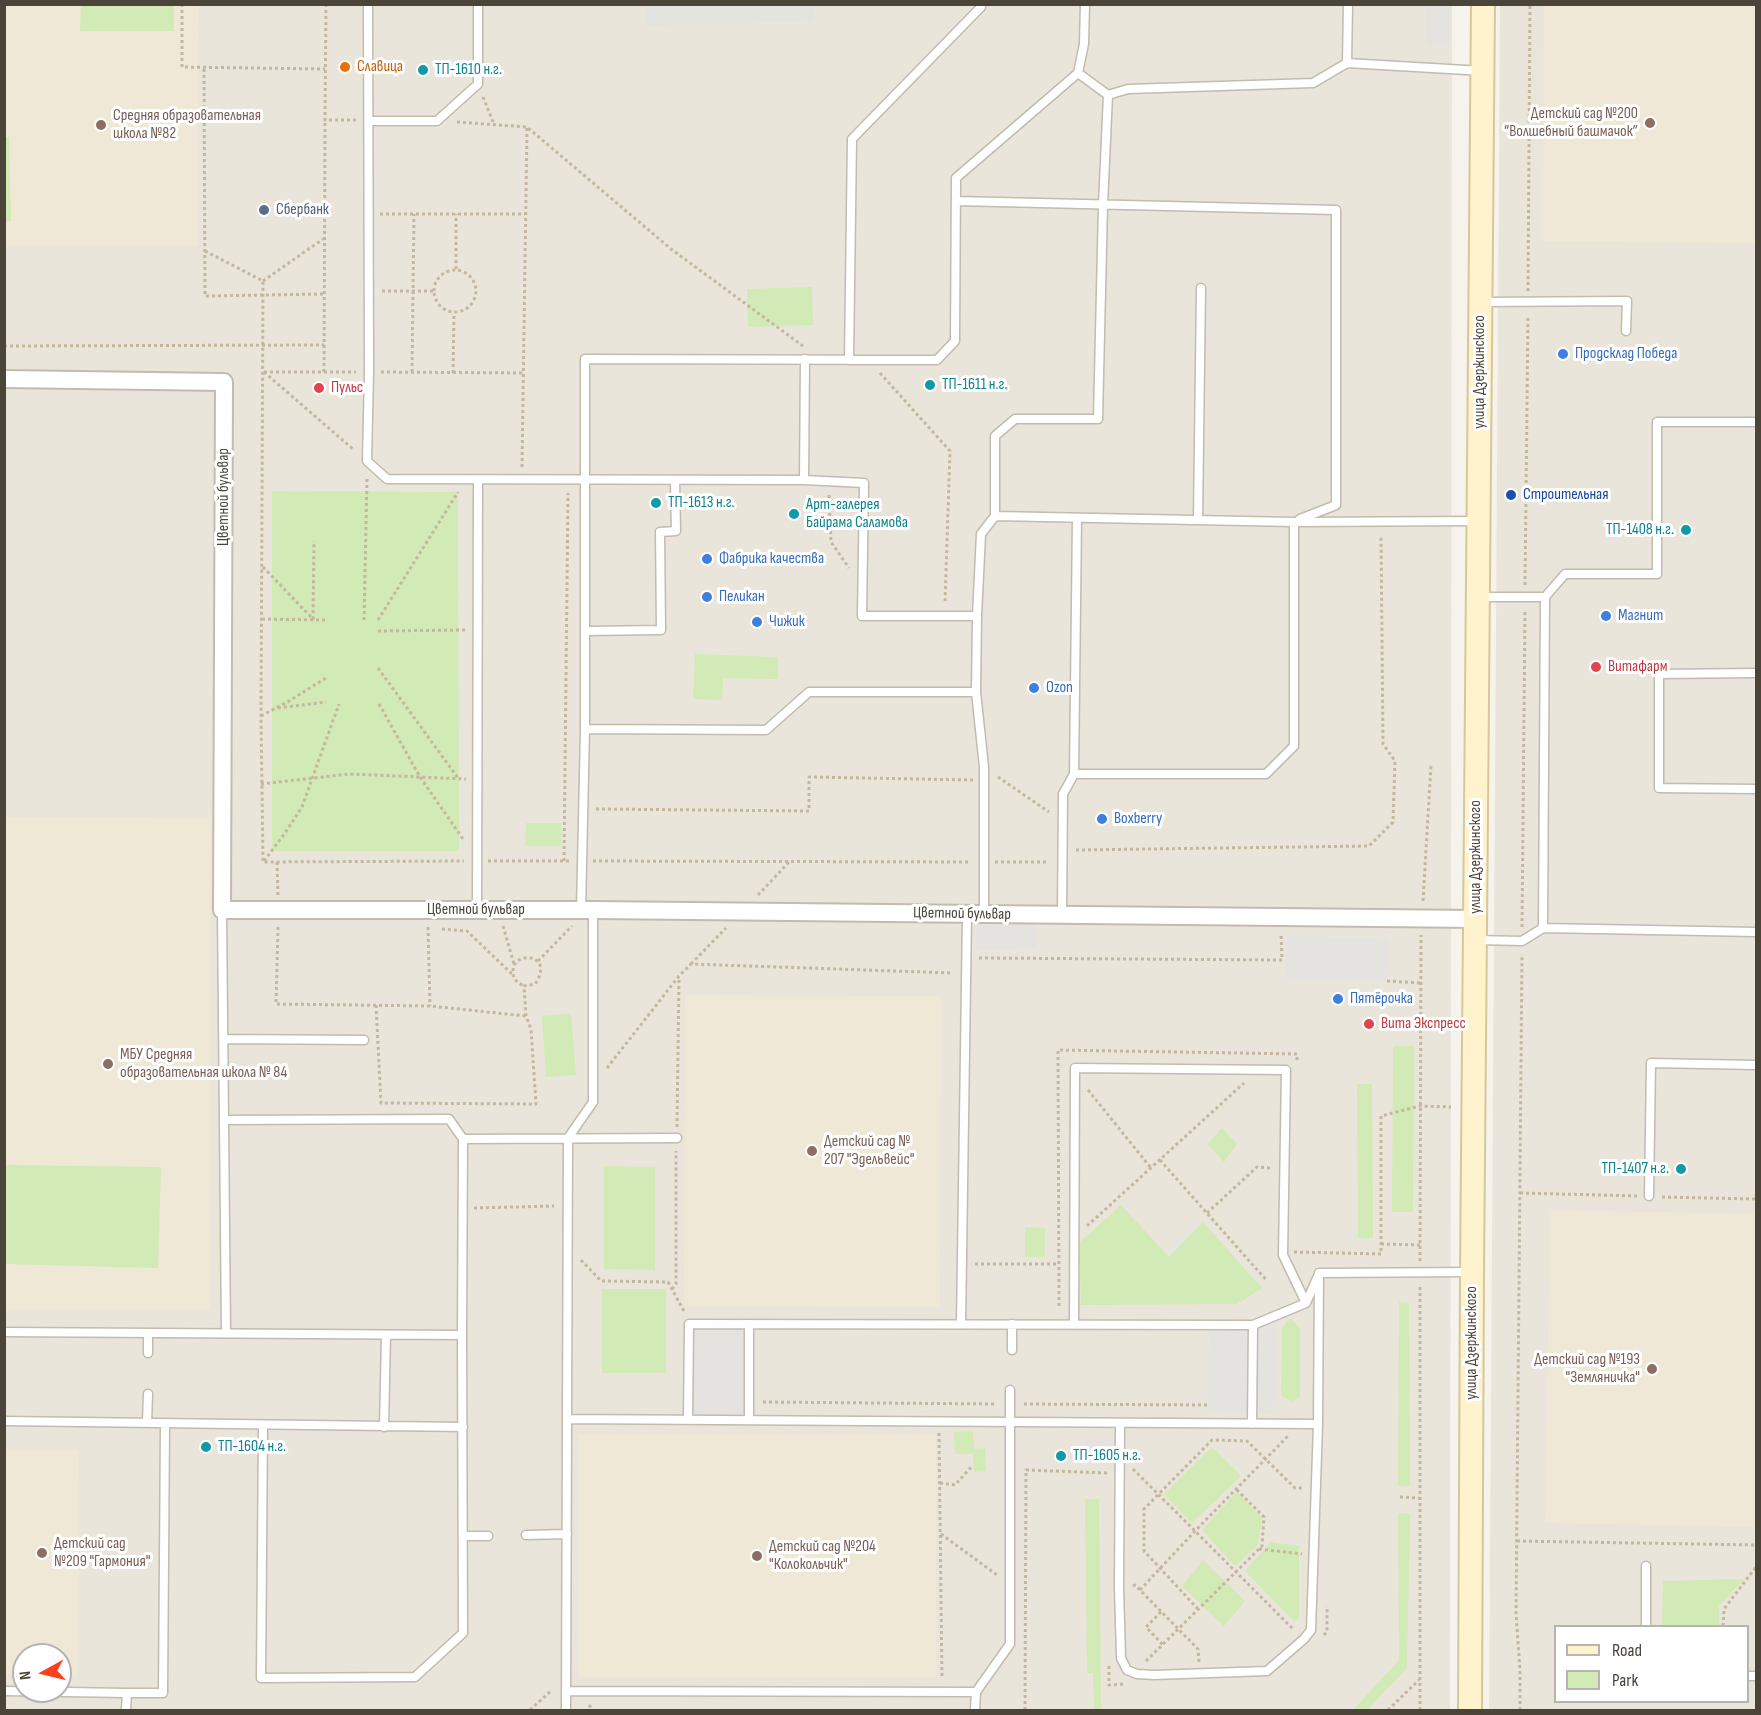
<!DOCTYPE html>
<meta charset="utf-8">
<style>
body{margin:0}
#map{position:relative;width:1761px;height:1715px;overflow:hidden;background:#f6f3ec;font-family:"Sofia Sans Condensed",sans-serif}
canvas{display:block}
.frame{position:absolute;inset:0;border:6px solid #4b4439;pointer-events:none}
.legend{position:absolute;left:1554px;top:1625px;width:195px;height:78px;box-sizing:border-box;background:#fff;border:2px solid #b7b4b0;margin:0;padding:8px 10px;list-style:none;font-size:18px;color:#4b4439}
.legend li{display:flex;align-items:center;gap:12px;height:30px}
.legend b{width:30px;border:2px solid #b7b4b0}
.north{position:absolute;left:12px;top:1643px;width:60px;height:60px;box-sizing:border-box;background:#fff;border:2px solid #b7b4b0;border-radius:50%;rotate:262deg;font-size:16px;font-weight:700;line-height:24px;text-align:center;color:#4b4439}
.north::after{content:'';display:block;margin:auto;width:21px;height:27px;background:#fc3f1d;clip-path:polygon(50% 0,100% 100%,50% 72%,0 100%)}
</style>
<div id="map">
<canvas width="1761" height="1715"></canvas>
<div class="frame"></div>
<ul class="legend">
<li><b style="height:8px;background:#fff3cd"></b>Road</li>
<li><b style="height:16px;background:#d2eab5"></b>Park</li>
</ul>
<div class="north">N</div>
</div>
<script>
const c = document.querySelector('canvas').getContext('2d');
c.lineJoin = 'round';
function fillPath(path, color) { c.fillStyle = color; c.fill(path, 'evenodd'); }
function trace(path, color, width, dash) { c.strokeStyle = color; c.lineWidth = width; c.lineCap = dash ? 'butt' : 'round'; c.setLineDash(dash || []); c.stroke(path); }
function drawText(font, color, halo, rows, align = 'center') {
  c.font = font + ' "Sofia Sans Condensed",sans-serif'; c.lineWidth = 6; c.setLineDash([]); c.textBaseline = 'middle'; c.strokeStyle = halo; c.fillStyle = color; for (const [text, x, y, turn = 0] of rows) {
    c.save(); c.translate(x, y); c.rotate((+turn || 0) * Math.PI / 180); c.textAlign = isNaN(turn) ? turn : align; if (halo) c.strokeText(text, 0, 0); c.fillText(text, 0, 0); c.restore();
  }
}
fillPath(new Path2D(`
 M5 5H1452L1450 1710H5ZM24 1655H60V1691H24Z
 M1500 5H1756V1710H1489ZM1556 1626H1748V1702H1556Z`), '#eae5da');
fillPath(new Path2D(`
 M5 5H199L198 246H5Z
 M1544 5H1756V243L1543 241Z
 M5 817 211 818V1310H5Z
 M685 995 941 996 940 1307 684 1306Z
 M1550 1210 1756 1214V1527L1545 1523Z
 M579 1434H936V1677H579Z
 M5 1450H79L78 1676H60V1655H24V1675H5Z`), '#efe8d6');
fillPath(new Path2D(`
 M81 5H174V31H80Z
 M4 137H9L11 221H5Z
 M812 287 813 325 748 327 747 289Z
 M272 491 458 492 459 851H272Z
 M695 654 778 657V679L723 678 722 700 693 699Z
 M526 823H561V846H525Z
 M571 1013 576 1075 546 1077 542 1016Z
 M1393 1046H1414L1413 1212H1392Z
 M1357 1084H1372L1373 1238H1358Z
 M1222 1128 1237 1144 1224 1162 1208 1144Z
 M5 1165 161 1167 158 1268 5 1264Z
 M604 1166 655 1167V1270L604 1269Z
 M1121 1205 1169 1257 1203 1222 1262 1288 1237 1304 1081 1305 1079 1243Z
 M1025 1227 1045 1228V1257H1025Z
 M602 1289H666V1373H602Z
 M1399 1302 1409 1303 1410 1486H1398Z
 M1290 1318 1300 1328V1397L1292 1401 1281 1396 1282 1328Z
 M973 1431 974 1449 985 1448 986 1471 974 1472 973 1454H955L954 1432Z
 M1212 1447 1241 1476 1192 1523 1164 1494Z
 M1237 1492 1262 1518 1258 1545 1235 1566 1202 1530Z
 M1085 1499H1099L1101 1710H1094L1093 1673H1087Z
 M1398 1513 1410 1514 1407 1668 1367 1710H1353L1399 1660Z
 M1271 1542 1299 1546V1618L1295 1622 1245 1571Z
 M1203 1560 1245 1601 1224 1626 1182 1586Z
 M1744 1579 1719 1606V1626H1662L1663 1581Z`), '#d2eab5');
fillPath(new Path2D(`
 M645 5H814V21L646 26Z
 M1426 5H1449V45H1426Z
 M1035 917 1036 949 976 950V918Z
 M1286 936 1388 939 1387 981 1285 979Z
 M1277 1323 1275 1414 1208 1412 1209 1332 1247 1331Z
 M688 1325H750L748 1418H687Z
 M1086 1439 1116 1440V1457H1085Z`), '#e5e3e0');
const lane = new Path2D(`
 M368 4 369 372 367 461 387 479 804 480 864 483 862 616H977
 M1348 4 1347 63 1483 71
 M1078 73 1108 95
 M1108 95 1128 89 1313 83 1347 63
 M370 121H437L478 84V4
 M956 201 1336 210V505L1300 519
 M1481 302 1627 301 1626 331
 M849 360 852 139 981 7V4
 M804 480 805 359
 M995 516V436L1015 419H1098L1103 205 1108 95
 M1198 520 1201 288
 M1479 597H1545
 M585 631 661 630 660 532 676 531 675 480
 M1756 673 1659 674V788L1756 789
 M585 729V359L937 360 955 341 956 178 1078 73 1084 44 1085 4
 M1074 774H1266L1294 746V522
 M222 910 226 1333
 M477 910 478 480
 M581 910 585 729 766 730 809 692H976
 M984 914V767L976 692 977 616 981 534 995 516 1294 522 1478 521
 M1062 914 1063 794 1074 774 1077 518
 M1543 928 1545 597 1565 574H1657V422H1756
 M1476 940 1522 941 1543 928 1756 932
 M223 1039 364 1040
 M224 1120 449 1119 463 1139 462 1335 463 1633 415 1677 261 1678 263 1425
 M463 1139 677 1138
 M1649 1196 1651 1063 1756 1065
 M1319 1273 1472 1272
 M749 1324V1420
 M961 1324 967 914
 M1074 1324 1075 1068 1286 1070 1283 1255 1306 1303
 M4 1332 462 1335
 M1012 1350V1324
 M148 1353V1334
 M568 1419 1318 1424
 M688 1420 689 1324 1253 1325 1306 1303 1318 1276
 M4 1421 463 1427
 M147 1423 148 1394
 M1120 1423 1119 1587 1121 1658 1127 1670 1137 1674 1154 1675 1267 1671 1304 1639 1311 1630 1318 1424 1319 1273
 M1252 1424 1253 1325
 M384 1427 386 1335
 M526 1535 567 1534
 M463 1536H488
 M1646 1626V1566
 M1748 1676H1756
 M4 1691 127 1693
 M566 1691 976 1692 1010 1644V1390
 M126 1710 127 1693H163L165 1424
 M566 1710 568 1138 593 1102V910
 M975 1710 976 1692`);
const street = new Path2D(`
 M4 379 224 382 222 910H593L1476 919`);
const secondary = new Path2D(`
 M1470 1710 1472 1272 1483 4`);
trace(lane, '#c2bbae', 11);
trace(street, '#c2bbae', 20);
trace(secondary, '#d6c79b', 26);
trace(new Path2D(`
 M182 4V67L325 69
 M326 4 325 120H357
 M204 69 205 296 324 294
 M483 97 494 124
 M457 122 527 127 671 249 803 346
 M380 214H525
 M205 251 263 281 261 716 263 862 464 861
 M456 269V214
 M434 291a21 21 0 1 1 42 0a21 21 0 1 1-42 0Z
 M263 281 323 239
 M382 291H434
 M1528 291 1530 4
 M4 346 324 345
 M264 372 354 450
 M264 372H356
 M324 372 325 120
 M381 372 523 373
 M412 372 414 214
 M453 373 454 313
 M880 373 950 451 945 603
 M522 467 527 127
 M829 495 831 542 849 568
 M263 567 313 619 314 541
 M1525 585 1528 315
 M262 619 325 620
 M364 620 367 478
 M378 620 458 492
 M378 631 466 630
 M378 668 458 778
 M379 704 420 777 463 839
 M278 708 326 702
 M261 716 289 701 326 678
 M998 777 1049 812
 M261 784 349 774 466 779
 M596 809 809 811V777L973 780
 M1076 850 1369 846 1393 822 1395 761 1383 744 1381 535
 M264 861 285 833 302 807 339 704
 M488 861H569
 M564 861 568 493
 M593 861 971 862
 M277 862 278 895
 M995 862H1049
 M758 895 790 861
 M1423 901 1431 765
 M503 926 514 964
 M278 927 276 1004 430 1006 526 1016
 M428 927 430 1006
 M1522 927 1525 609
 M442 929 467 931 513 975
 M979 958 1282 960 1281 933
 M538 961 572 926
 M691 964 726 928
 M1387 981 1421 983
 M376 1005 381 1103 536 1104 531 1029 526 1016 524 986 535 984C556 954 512 949 513 972 513 980 518 983 524 986
 M607 1068 679 976 691 964 953 973
 M1088 1090 1151 1168
 M677 1127 679 977
 M1160 1160 1267 1281
 M1520 1193 1638 1196
 M1662 1197 1756 1199
 M474 1208 554 1206
 M1207 1213 1257 1167 1271 1168
 M1087 1226 1244 1083
 M1381 1244 1420 1245
 M1294 1252 1381 1254V1116L1420 1106 1451 1107
 M581 1260 601 1281 668 1282 685 1313
 M1420 1261 1421 935
 M975 1264H1059
 M672 1289 676 1284V1151
 M1059 1306 1058 1050 1297 1054V1061
 M763 1402 996 1404
 M1024 1404 1208 1405
 M939 1433 942 1678
 M1133 1469 1294 1630
 M940 1483 955 1485 973 1465
 M1400 1497 1419 1498
 M941 1534 997 1575
 M1517 1541 1756 1545
 M1259 1549 1302 1554
 M1133 1586 1135 1585 1140 1590 1198 1649 1199 1662
 M1140 1590 1195 1531 1288 1436
 M1198 1609 1144 1551V1509L1212 1440 1247 1441 1295 1488H1302
 M1161 1612 1146 1627 1163 1645
 M1723 1626 1724 1609 1756 1567
 M1324 1635 1327 1632V1606
 M1146 1661 1262 1546 1264 1517 1236 1489
 M1109 1666V1685L1125 1684
 M589 1705 593 1710
 M530 1710 552 1690
 M1025 1710 1026 1470 1108 1473
 M1388 1710 1419 1680
 M1420 1710V1286
 M1520 1710V1671L1516 1613 1522 954`), '#c4b79f', 3, [3, 3]);
trace(lane, '#fff', 8);
trace(street, '#fff', 16);
trace(secondary, '#fff3cd', 22);
for (const [x, y, r, color] of [
 [345,67,6,"#e8710a"],
 [423,70,6,"#0f9aa8"],
 [1650,123,6,"#8d6e63"],
 [101,125,6,"#8d6e63"],
 [264,210,6,"#5c6f8a"],
 [1563,354,6,"#3f7fe0"],
 [930,385,6,"#0f9aa8"],
 [319,388,6,"#e0444e"],
 [1511,495,6,"#1a4fb4"],
 [656,503,6,"#0f9aa8"],
 [794,514,6,"#0f9aa8"],
 [1686,530,6,"#0f9aa8"],
 [707,559,6,"#3f7fe0"],
 [707,597,6,"#3f7fe0"],
 [1606,616,6,"#3f7fe0"],
 [757,622,6,"#3f7fe0"],
 [1596,667,6,"#e0444e"],
 [1034,688,6,"#3f7fe0"],
 [1102,819,6,"#3f7fe0"],
 [1338,999,6,"#3f7fe0"],
 [1369,1024,6,"#e0444e"],
 [108,1064,6,"#8d6e63"],
 [812,1151,6,"#8d6e63"],
 [1681,1169,6,"#0f9aa8"],
 [1652,1369,6,"#8d6e63"],
 [206,1447,6,"#0f9aa8"],
 [1061,1456,6,"#0f9aa8"],
 [42,1553,6,"#8d6e63"],
 [757,1556,6,"#8d6e63"]
]) { const dot = new Path2D(); dot.arc(x, y, r, 0, 2 * Math.PI); c.fillStyle = color; c.fill(dot); trace(dot, '#fff', 2); }
drawText('16px', '#c56008', '#fff', [
 ["Славица",357,67]
], 'left');
drawText('16px', '#0d838f', '#fff', [
 ["ТП-1610 н.г.",435,70],
 ["ТП-1611 н.г.",942,385],
 ["ТП-1613 н.г.",668,503],
 ["Арт-галерея",806,505],
 ["Байрама Саламова",806,523],
 ["ТП-1408 н.г.",1674,530,"right"],
 ["ТП-1407 н.г.",1669,1169,"right"],
 ["ТП-1604 н.г.",218,1447],
 ["ТП-1605 н.г.",1073,1456]
], 'left');
drawText('16px', '#785e54', '#fff', [
 ["Детский сад №200",1638,114,"right"],
 ["“Волшебный башмачок”",1638,132,"right"],
 ["Средняя образовательная",113,116],
 ["школа №82",113,134],
 ["МБУ Средняя",120,1055],
 ["образовательная школа № 84",120,1073],
 ["Детский сад №",824,1142],
 ["207 \"Эдельвейс\"",824,1160],
 ["Детский сад №193",1640,1360,"right"],
 ["\"Земляничка\"",1640,1378,"right"],
 ["Детский сад",54,1544],
 ["№209 \"Гармония\"",54,1562],
 ["Детский сад №204",769,1547],
 ["\"Колокольчик\"",769,1565]
], 'left');
drawText('16px', '#4e5e75', '#fff', [
 ["Сбербанк",276,210]
], 'left');
drawText('16px', '#366cbe', '#fff', [
 ["Продсклад Победа",1575,354],
 ["Фабрика качества",719,559],
 ["Пеликан",719,597],
 ["Магнит",1618,616],
 ["Чижик",769,622],
 ["Ozon",1046,688],
 ["Boxberry",1114,819],
 ["Пятёрочка",1350,999]
], 'left');
drawText('16px', '#4b4439', '#fff', [
 ["улица Дзержинского",1480,372,-90],
 ["Цветной бульвар",224,497,-90],
 ["улица Дзержинского",1476,857,-90],
 ["Цветной бульвар",476,910],
 ["Цветной бульвар",962,914,1],
 ["улица Дзержинского",1472,1343,-90]
]);
drawText('16px', '#be3a42', '#fff', [
 ["Пульс",331,388],
 ["Витафарм",1608,667],
 ["Вита Экспресс",1381,1024]
], 'left');
drawText('16px', '#164399', '#fff', [
 ["Строительная",1523,495]
], 'left');
</script>
